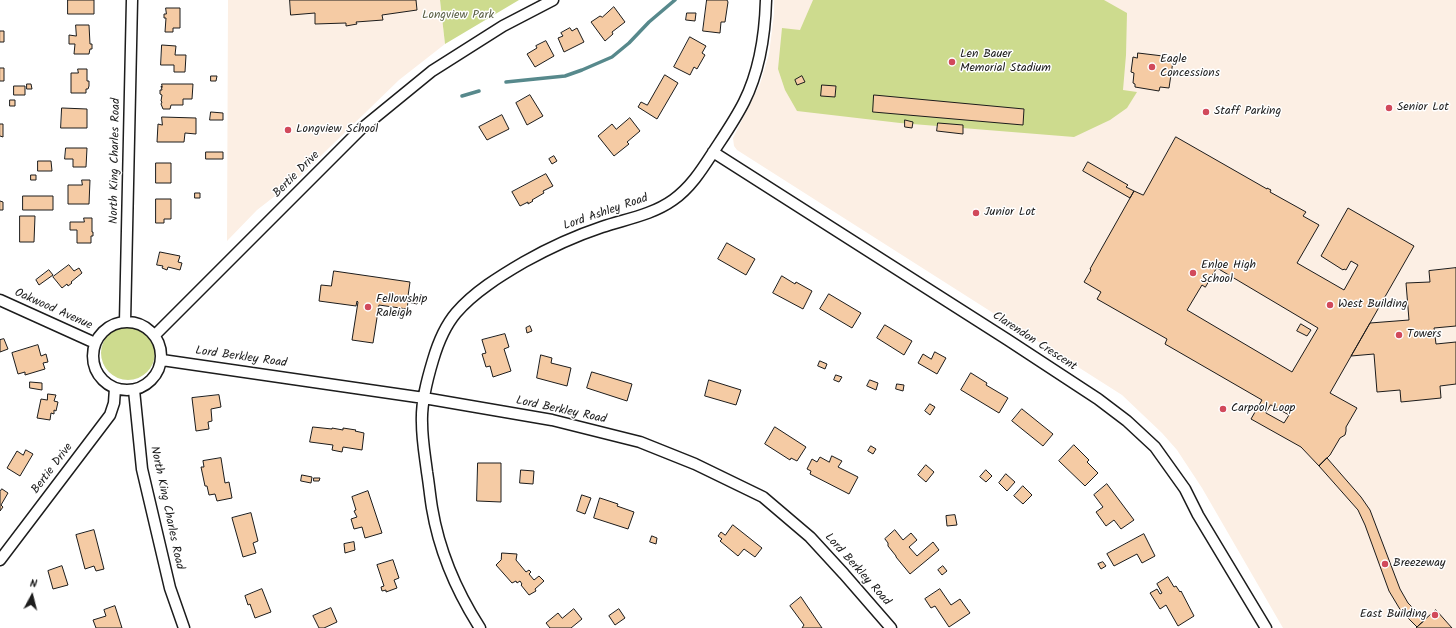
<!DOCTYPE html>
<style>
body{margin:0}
#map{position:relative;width:1456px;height:628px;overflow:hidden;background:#fff;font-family:Kalam,sans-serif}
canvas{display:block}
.north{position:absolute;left:12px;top:576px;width:40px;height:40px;-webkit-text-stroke:3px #fff;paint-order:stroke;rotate:7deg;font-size:11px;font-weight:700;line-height:16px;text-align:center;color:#1c1c1c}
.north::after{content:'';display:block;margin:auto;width:14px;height:18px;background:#1c1c1c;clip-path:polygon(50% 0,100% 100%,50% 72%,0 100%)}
</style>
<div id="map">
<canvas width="1456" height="628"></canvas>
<div class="north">N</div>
</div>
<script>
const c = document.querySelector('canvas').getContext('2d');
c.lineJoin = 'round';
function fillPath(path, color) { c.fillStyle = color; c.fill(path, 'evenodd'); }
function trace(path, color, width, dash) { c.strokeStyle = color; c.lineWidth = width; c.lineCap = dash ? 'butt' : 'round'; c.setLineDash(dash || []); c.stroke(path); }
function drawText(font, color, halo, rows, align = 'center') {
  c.font = font + ' Kalam,sans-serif'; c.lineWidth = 3; c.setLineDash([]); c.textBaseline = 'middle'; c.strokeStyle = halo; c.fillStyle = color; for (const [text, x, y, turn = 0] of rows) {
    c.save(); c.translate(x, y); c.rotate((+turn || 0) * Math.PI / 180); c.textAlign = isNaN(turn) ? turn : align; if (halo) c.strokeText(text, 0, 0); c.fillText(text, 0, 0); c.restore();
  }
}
fillPath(new Path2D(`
 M228 0H440L445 44 399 80 297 179 257 210 227 241Z
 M774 0H1456V628H1283L1202 488 1177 450 1162 433 1122 395 737 150 734 146 733 138 760 84 769 54 774 14Z`), '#fcefe4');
fillPath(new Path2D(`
 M440 0H519L445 44Z
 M813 0H1104L1127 13 1126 55 1123 90 1137 92 1127 108 1110 120 1074 137 900 123 797 111 785 90 778 69 782 28 800 30Z
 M101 353a27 27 0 1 1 54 0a27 27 0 1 1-54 0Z`), '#cddb8e');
trace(new Path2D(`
 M506 82 565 76 582 70 612 57 629 43 649 22 675 0
 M462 96 479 91`), '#57898c', 3.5);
const building = new Path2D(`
 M68 0H94V14H68Z
 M290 0H416L417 10 382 15 383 20 356 22 357 24 346 26V23L315 24V13L291 15Z
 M707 0H727L728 2 725 22H721L720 33 703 31Z
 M614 7 625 22 612 32 613 34 605 41 591 22 600 16 602 17Z
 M166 8H180V28H173V32H165L166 18H164V14H166Z
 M687 13H696L695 21 686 20Z
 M76 25H89L90 44H92V49H90L89 54H74L75 44H69V35L76 36Z
 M570 28 572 31 577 28 584 42 564 52 558 38 563 36 561 33Z
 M0 31H4V42H0Z
 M690 37 706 46 702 53 705 55 697 69 694 67 690 75 674 67Z
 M546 41 554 56 535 67 527 54 537 48 536 46Z
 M162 45 176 46 175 55H186L185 72H174V65H161Z
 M1138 53 1163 56V60L1173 61 1169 88 1160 87 1159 91 1135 87V84L1133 83 1134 73 1131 72 1133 57 1137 58Z
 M0 68H4V81H0Z
 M78 69H87V81H89V86L88 89H86V93H71V73H78Z
 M665 75 678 83 657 119 638 107 641 102 647 105Z
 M211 76H217L216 81H211Z
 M802 76 805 82 797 85 795 80Z
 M27 84H31L32 89H27Z
 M162 84H193L192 99H183V105H171L170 109H163L161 104 162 102 161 101 162 95 160 94V90H162L161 86 162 87Z
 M822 85 836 86 835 97 821 96Z
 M14 86H25V95H14Z
 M530 95 543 116 527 125 516 103Z
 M874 95 1024 109 1023 125 873 112Z
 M10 100H15V106H10Z
 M62 108 87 109V128H61Z
 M211 112 223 113V120H210Z
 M502 115 509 129 487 140 479 127Z
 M162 117 196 118V134L185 133 184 142H157L158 124 162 125Z
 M630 118 640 131 627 142 629 144 614 156 598 136 612 124 616 129Z
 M905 120 913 122 912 128 905 127Z
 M938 123 963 125V134L937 131Z
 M0 124H3V137L0 136Z
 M1176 137 1267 189V188L1271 190 1270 192 1306 212 1303 216 1319 225 1297 263 1344 290 1358 265 1351 261 1346 270 1344 269 1343 270 1321 256 1348 208 1414 246 1330 393 1357 408 1346 427V431L1345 435 1340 438 1330 455 1319 466 1301 447 1251 419 1262 400 1165 344 1167 339 1097 299 1101 292 1084 282 1091 270 1090 269 1134 191 1143 195ZM1217 268 1318 328 1292 372 1187 310 1202 285 1205 287ZM1271 405 1289 415 1284 423 1266 413Z
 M66 148H87L86 167H73V159H65Z
 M206 152H223V159H206Z
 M554 156 557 161 552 164 549 159Z
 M38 161H51L52 171H38Z
 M1088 162 1128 185 1126 187 1134 191 1130 198 1083 171Z
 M156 163H171V183H156Z
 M546 174 553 186 543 191 544 193 532 200 533 201 528 204V202L520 206 512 192Z
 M31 175H36V180H31Z
 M82 180H90L89 204H68V185H82Z
 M195 193H200V198H195Z
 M23 196H53V210H23Z
 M156 199H171V219H164V223H156Z
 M0 201 3 202V210H0Z
 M20 216H35L34 242H20Z
 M84 218H92V232H93V236H91V243H77V230H70V222H84Z
 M727 243 755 259 746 275 718 259Z
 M160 252 180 256 178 262 182 263 180 270 168 267 167 270 162 268 163 266 157 265Z
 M69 265 74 271 79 268 82 273 71 282 72 283 68 286 67 284 62 288 53 277Z
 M1456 268V326L1434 328 1436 344 1456 342V384L1440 386 1441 398 1401 402 1400 390 1377 392 1374 354 1351 356 1370 323 1409 320 1406 283 1430 282 1429 271Z
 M49 270 53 275 39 285 36 280Z
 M334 271 410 282 408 296 418 298 417 304 408 302 407 309 379 305 373 343 352 340 358 302 357 301 356 306 319 301 321 285 331 286Z
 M782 276 795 284 796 282 812 291 803 309 773 293Z
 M829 294 861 313 852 328 820 309Z
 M1301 324 1311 330 1307 336 1297 331Z
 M885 325 912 341 904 355 877 338Z
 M530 326 532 331 527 333 526 328Z
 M505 334 509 347 504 349 511 371 493 377 490 366 486 367 482 354 486 353 482 340Z
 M4 339 8 349 0 352V340Z
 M38 345 41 356 46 354 48 362 43 363 45 369 25 375V372L18 374 12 353Z
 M935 352 946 358 937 374 918 363 923 354 931 359Z
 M541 355 552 358 551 363 571 368 567 386 537 378Z
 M820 361 827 364 825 369 818 366Z
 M592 372 632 384 627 401 587 388Z
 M971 373 987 383 986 385 1008 398 999 413 961 390Z
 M836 375 842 377 839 382 834 380Z
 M709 380 741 390 736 405 705 396Z
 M870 380 878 383 876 390 867 386Z
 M30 382 42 383V390L30 388Z
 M897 384 904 385 903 391 896 389Z
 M48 394 56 395 54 401 58 402 56 411 54 410V414L51 413 50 420 37 418 41 399 47 400Z
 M219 395 221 407 211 409 212 421 208 422 209 429 196 431 192 398Z
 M930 404 935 407 930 415 925 411Z
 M1022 409 1053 434 1043 446 1012 421Z
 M313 427 332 429V428L343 430V428L356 430 355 431 364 433 362 450 343 447 342 452 332 450 333 445 310 442Z
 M775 427 806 447 797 461 791 458 790 460 765 444Z
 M1074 445 1089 460 1087 462 1098 473 1085 486 1059 461Z
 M871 446 876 449 873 454 868 451Z
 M26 450 33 454 20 476 7 468 17 451 23 455Z
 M832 456 842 461 838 467 858 477 849 494 810 474 811 471 807 469 812 459 817 462 820 457 829 462Z
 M221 458 225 483 229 482 232 498 217 501 215 494 209 495 207 486H205L201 467H204L203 461Z
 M1327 458 1361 497 1370 510 1400 589 1408 603 1425 620 1417 627 1401 611 1389 591 1365 525 1358 510 1319 466Z
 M478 463H501V502L477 501Z
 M926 465 934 472 926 482 918 475Z
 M521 470 534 471 533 484 520 483Z
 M986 470 992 476 986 482 980 477Z
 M1006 474 1015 482 1007 491 999 483Z
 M302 475 312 477 311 483 301 481Z
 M314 478H320L319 481H314Z
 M1107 484 1134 520 1121 529 1114 520 1106 526 1096 512 1103 507 1094 495Z
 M1023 486 1032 495 1023 504 1014 496Z
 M2 489 8 493 1 505 3 507 0 511V492Z
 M368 491 382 533 365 538 362 527 354 529 351 519 357 517 354 511 356 510 352 497Z
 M582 495 591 498 585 514 577 511Z
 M600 498 618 504 617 506 634 512 628 529 594 518Z
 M251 513 258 541 253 543 256 553 243 557 232 518Z
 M955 515 957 525 947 526 946 516Z
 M733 525 762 548 755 557 744 549 738 556 720 541 722 539 718 536 721 532 725 535Z
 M94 530 104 569 96 571 94 566 85 569 76 535Z
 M895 530 903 540 911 533 917 540 909 547 917 556 933 542 939 550 910 574 896 557V556L888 546V543L885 539Z
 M1144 534 1155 556 1142 563 1137 554 1114 566 1107 554Z
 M652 536 657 538 656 544 650 542Z
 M354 542 355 550 345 553 344 544Z
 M502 553 517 554 516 560 526 572 529 570 531 572 529 574 534 580 539 576 544 581 535 589 536 591 529 595 521 585 522 584 520 581 517 583 516 581 512 583 496 565 501 560Z
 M393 560 399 578 394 580 397 588 386 592V590L382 591 381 587 384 586 377 565Z
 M1103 562 1106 566 1101 569 1098 564Z
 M62 566 68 585 53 589 48 571Z
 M943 566 947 571 942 575 938 570Z
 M1168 577 1174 587 1176 586 1180 592 1181 591 1194 616 1178 626 1166 605 1160 609 1150 593 1157 589 1160 594 1162 593 1157 584Z
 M262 589 271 612 255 618 250 604 248 605 245 596Z
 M940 589 951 605 960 599 970 613 949 627 935 606 931 608 925 599Z
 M801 597 822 628H802L804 625 790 606Z
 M115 606 122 628H96L93 620 106 616 104 610Z
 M331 608 337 622 324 628H319L313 616Z
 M574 609 582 619 571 628H550L546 623 558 613 562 618Z
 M619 609 625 618 615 625 609 616Z
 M1436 610 1452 628H1416L1421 623Z`);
fillPath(building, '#f5cba4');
trace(building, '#1c1c1c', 1);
const minor = new Path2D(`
 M713 152 1008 340 1098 399 1127 421 1155 447 1185 489 1198 515 1266 628
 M0 300 95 343
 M93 356a34 34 0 1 1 68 0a34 34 0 1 1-68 0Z
 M125 322 132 0
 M155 335 361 129 432 71 503 26 553 0
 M162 360 424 398 552 420 640 442 695 464 763 497 810 537 844 574 891 628
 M134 390 142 469 170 588 184 628
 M0 560 110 415 114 403 115 388
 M480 628C457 592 439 550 432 508 430 496 429 484 427 472 425 456 422 440 422 423 421 402 427 380 433 360 438 343 445 326 456 313 474 292 500 276 524 262 549 248 575 236 602 227 626 219 652 215 673 200 690 188 701 171 712 154 723 137 735 120 744 102 760 70 765 36 766 0`);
trace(minor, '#1c1c1c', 13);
trace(minor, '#fff', 10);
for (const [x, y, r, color] of [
 [952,62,4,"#d1495b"],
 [1152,67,4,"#d1495b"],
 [1389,108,4,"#d1495b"],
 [1206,112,4,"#d1495b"],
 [288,130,4,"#d1495b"],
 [976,213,4,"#d1495b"],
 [1193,273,4,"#d1495b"],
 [1330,305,4,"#d1495b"],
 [368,307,4,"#d1495b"],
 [1399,335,4,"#d1495b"],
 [1223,409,4,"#d1495b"],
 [1385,564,4,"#d1495b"],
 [1435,615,4,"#d1495b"]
]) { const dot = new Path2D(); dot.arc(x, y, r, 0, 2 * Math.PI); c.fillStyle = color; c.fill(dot); trace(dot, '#fff', 1.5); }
drawText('12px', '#5a5f44', '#fff', [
 ["Longview Park",458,16]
]);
drawText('12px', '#1c1c1c', '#fff', [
 ["Len Bauer",960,55],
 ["Memorial Stadium",960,69],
 ["Eagle",1160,60],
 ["Concessions",1160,74],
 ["Senior Lot",1397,108],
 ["Staff Parking",1214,112],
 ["Longview School",296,130],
 ["Junior Lot",984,213],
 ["Enloe High",1201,266],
 ["School",1201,280],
 ["Fellowship",376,300],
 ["Raleigh",376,314],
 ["West Building",1338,305],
 ["Towers",1407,335],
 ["Carpool Loop",1231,409],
 ["Breezeway",1393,564],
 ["East Building",1427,615,"right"]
], 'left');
drawText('12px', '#1c1c1c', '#fff', [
 ["North King Charles Road",116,161,-89],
 ["Bertie Drive",297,175,-45],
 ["Lord Ashley Road",606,213,-19],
 ["Oakwood Avenue",53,310,24],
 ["Clarendon Crescent",1034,342,33],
 ["Lord Berkley Road",241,358,8],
 ["Lord Berkley Road",561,411,12],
 ["Bertie Drive",53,469,-53],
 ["North King Charles Road",166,508,78],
 ["Lord Berkley Road",857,570,48]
]);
</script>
